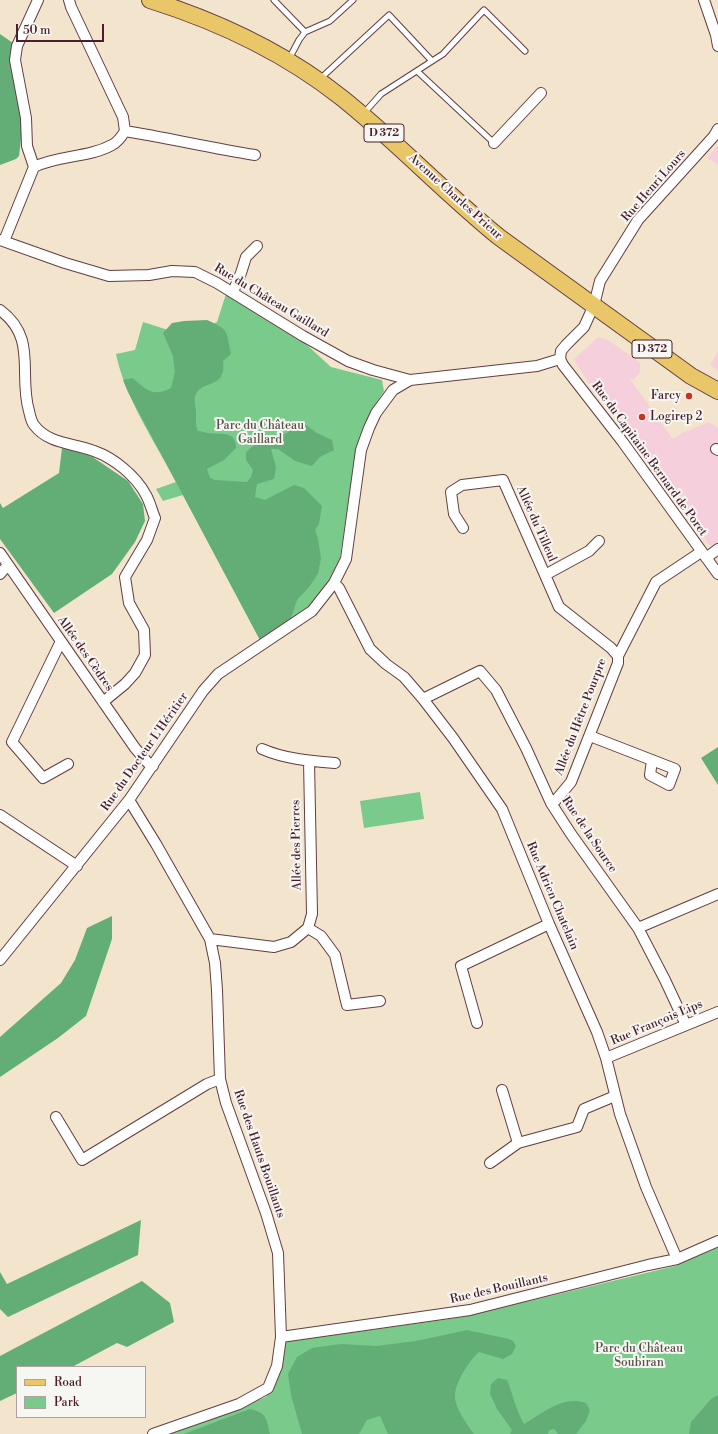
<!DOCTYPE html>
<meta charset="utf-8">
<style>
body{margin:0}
#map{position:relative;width:718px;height:1434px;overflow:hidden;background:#f3e4ce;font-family:"Libre Bodoni",serif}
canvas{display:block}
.legend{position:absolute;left:16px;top:1366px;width:130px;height:52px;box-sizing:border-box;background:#f6f6f2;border:1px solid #b1a0a2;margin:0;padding:5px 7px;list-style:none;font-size:12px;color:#4a1f2b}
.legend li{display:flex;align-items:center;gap:8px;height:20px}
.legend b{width:20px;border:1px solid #b1a0a2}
.scale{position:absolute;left:16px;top:24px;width:88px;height:18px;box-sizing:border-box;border:2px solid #4a1f2b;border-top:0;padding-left:5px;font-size:12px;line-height:14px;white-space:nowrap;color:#4a1f2b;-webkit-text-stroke:3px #f6f6f2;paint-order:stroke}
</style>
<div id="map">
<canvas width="718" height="1434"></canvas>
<ul class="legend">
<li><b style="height:5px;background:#e9c769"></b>Road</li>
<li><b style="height:11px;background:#7aca8b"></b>Park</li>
</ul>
<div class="scale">50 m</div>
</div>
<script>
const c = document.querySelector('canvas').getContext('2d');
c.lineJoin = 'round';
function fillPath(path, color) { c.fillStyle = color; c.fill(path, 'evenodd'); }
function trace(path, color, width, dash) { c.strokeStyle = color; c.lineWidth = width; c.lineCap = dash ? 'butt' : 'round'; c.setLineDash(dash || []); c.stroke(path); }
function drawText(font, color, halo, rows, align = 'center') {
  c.font = font + ' "Libre Bodoni",serif'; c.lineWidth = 4; c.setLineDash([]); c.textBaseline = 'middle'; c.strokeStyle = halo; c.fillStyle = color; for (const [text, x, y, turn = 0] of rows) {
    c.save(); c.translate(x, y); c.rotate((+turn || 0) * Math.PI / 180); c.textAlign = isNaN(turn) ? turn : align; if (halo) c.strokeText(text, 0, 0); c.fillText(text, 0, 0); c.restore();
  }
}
fillPath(new Path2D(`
 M718 145V165L707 158Z
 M598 337 602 338 608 340 639 362 641 368 639 374 633 380 632 378 630 379 673 439 682 433 709 422 718 428V556L675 500 598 391 594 392 574 359Z
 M718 352V371L710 365Z`), '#f5cfdb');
fillPath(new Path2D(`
 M227 291 285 325 331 367 382 380 384 391 375 405 356 449 340 558 327 584 309 608 260 640 183 495 163 501 156 489 176 482C155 442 125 398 116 354L135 350 143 322 187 336 217 322Z
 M420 792 424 819 364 828 360 801Z
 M718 1247V1434H170L266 1397 278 1374 285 1342 463 1317 675 1266Z`), '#7aca8b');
fillPath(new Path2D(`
 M0 34 13 43 22 131 19 156 16 159 0 165Z
 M207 320C230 330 226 331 231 354L223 361C227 391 200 378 195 397 194 401 196 408 196 413 196 420 195 424 198 431 202 431 205 433 208 433 221 435 236 430 236 448L224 460 207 469 210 478 215 480 247 482 251 477 253 470 246 460V452L260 440 273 439 287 433 300 421 317 433 332 440 334 450 320 457 312 466 295 461 278 449H271L276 467 274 479 257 484 255 497 265 500 294 485 304 488 322 506 319 524 315 530 318 539 321 558 318 574 309 587 297 600 290 621 260 640 128 392 123 380 132 378C147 389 152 398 171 388L175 372 173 356 163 333 172 323 184 321Z
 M62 448 91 456 128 481 143 504 145 521 135 542 112 574 54 613 0 539V503L3 508 59 473Z
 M718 747V785L701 758Z
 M112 916V939L86 1016 58 1038 0 1077V1037L61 983 75 960 87 928Z
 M141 1220 138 1255 8 1317 0 1309V1272L7 1284Z
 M142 1281 170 1303 174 1322 127 1347 117 1343 72 1367H17V1393L0 1401V1356Z
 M467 1330 509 1339 513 1341 516 1346 512 1354 503 1359 479 1352C469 1361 456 1381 455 1395 454 1407 467 1424 474 1434H388L380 1416 367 1420 359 1434H302L291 1395 288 1374 297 1357 312 1348 341 1344 376 1346 416 1341Z
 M498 1378 507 1380C513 1395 516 1410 524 1424 543 1413 563 1395 586 1403L590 1410 586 1421 576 1434H558L554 1429 549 1430 548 1434H510L512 1430 497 1409 490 1394 491 1384Z
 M718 1395V1434H689L691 1422 711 1399Z
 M250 1409C267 1413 266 1418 270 1434H184Z`), '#63ae77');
const service = new Path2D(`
 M274 0 305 32
 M289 59 299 40 305 32 330 21 353 0
 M417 71 494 143
 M320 79 389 15 432 61
 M364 113 381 94 443 54 484 10 525 51`);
const minor = new Path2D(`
 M704 0 716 35 718 46
 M125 131C168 138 211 148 255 155
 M494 143 541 93
 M34 167 27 146 26 118 15 60 17 46 38 0
 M0 240 65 263 109 276 149 275 172 271 195 272 217 283 303 336 348 361 373 370 410 380
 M4 241 34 167C58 155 88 158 112 145 118 142 122 136 125 131L123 117 71 7 69 0
 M233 292 241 273 246 257 257 246
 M0 310C38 338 18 374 29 411 30 415 31 421 34 425 48 444 73 443 94 451 114 458 136 476 146 495 150 502 152 511 155 518L147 540 125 577 129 603 144 630 145 655 135 673 125 684 103 702
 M560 359 561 351 566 345 584 327 594 305 600 281 638 220 714 136 718 129
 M560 359 563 365 622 441 718 574
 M716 449 718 450
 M463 528 454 514 451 492 462 485 503 480 545 575
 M599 541 589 551 545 575 559 607 611 648 618 656
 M0 553 135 748 148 763 153 766
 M706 558 718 549
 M0 574 8 565
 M334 583 339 588 370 649 386 664 404 677 423 699 453 738 502 809 549 924 597 1032 606 1058 620 1114 646 1187 677 1259
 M61 641 12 742 43 778 68 764
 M423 699 480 671 496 690 526 748 551 803 571 834 638 928 665 980 686 1025
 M590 736 675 769 669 785 650 775 652 760
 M262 749C285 759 310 761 335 763
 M129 800 156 844 210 939 215 963 217 990 220 1079 226 1103 266 1213 278 1253 281 1337 277 1366 268 1388 239 1404 153 1434
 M551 803 556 800 571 782 618 663V656L656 582 701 552
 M0 815 77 866
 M308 928 321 936 335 955 347 1005 380 1001
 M638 928 718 894
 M210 939 274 947 291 942 308 928 312 914 309 761
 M0 960 129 800 203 691 218 674 312 611 334 583 346 559 361 450 369 428 376 413 393 390 410 380 537 366 560 359
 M477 1023 461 966 549 924
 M606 1058 718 1012
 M502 1090 518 1143
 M56 1117 82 1160 207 1084 220 1079
 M490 1163 518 1143 577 1127 584 1109 615 1096
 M281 1337 470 1310 648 1265 677 1259 718 1241`);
const primary = new Path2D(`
 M150 0C220 22 284 52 342 98 397 142 445 193 499 237L691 376 718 391`);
trace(service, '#633d43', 7);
trace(minor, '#633d43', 12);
trace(primary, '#633d43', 18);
trace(service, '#fff', 5);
trace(minor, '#fff', 10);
trace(primary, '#e9c769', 16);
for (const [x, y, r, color] of [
 [689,396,4,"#c8321e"],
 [642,417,4,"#c8321e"]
]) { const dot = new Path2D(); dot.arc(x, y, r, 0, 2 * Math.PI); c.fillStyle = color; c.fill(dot); trace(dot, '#f6f6f2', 1.5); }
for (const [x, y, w] of [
 [384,133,40],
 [652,349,40]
]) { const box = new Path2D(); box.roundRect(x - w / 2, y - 9, w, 18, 3); c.fillStyle = '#f6f6f2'; c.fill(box); trace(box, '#4a1f2b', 1); }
drawText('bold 11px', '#4a1f2b', null, [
 ["D 372",384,133],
 ["D 372",652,349]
]);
drawText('12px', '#4a1f2b', '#f6f6f2', [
 ["Rue Henri Lours",654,186,-49],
 ["Avenue Charles Prieur",455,197,42],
 ["Rue du Château Gaillard",271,301,31],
 ["Rue du Capitaine Bernard de Poret",649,459,54],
 ["Allée du Tilleul",536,524,66],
 ["Allée des Cèdres",85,654,55],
 ["Allée du Hêtre Pourpre",581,717,-69],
 ["Rue du Docteur L'Héritier",145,752,-55],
 ["Rue de la Source",589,835,56],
 ["Allée des Pierres",297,845,-91],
 ["Rue Adrien Chatelain",552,896,67],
 ["Rue François Lips",657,1023,-23],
 ["Rue des Hauts Bouillants",259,1154,71],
 ["Rue des Bouillants",499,1289,-13]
]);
drawText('12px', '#4a1f2b', '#f6f6f2', [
 ["Farcy",681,396],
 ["Logirep 2",650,417,"left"]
], 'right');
drawText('12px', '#585248', '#f6f6f2', [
 ["Parc du Château",260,426],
 ["Gaillard",260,440],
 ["Parc du Château",639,1349],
 ["Soubiran",639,1363]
]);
</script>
